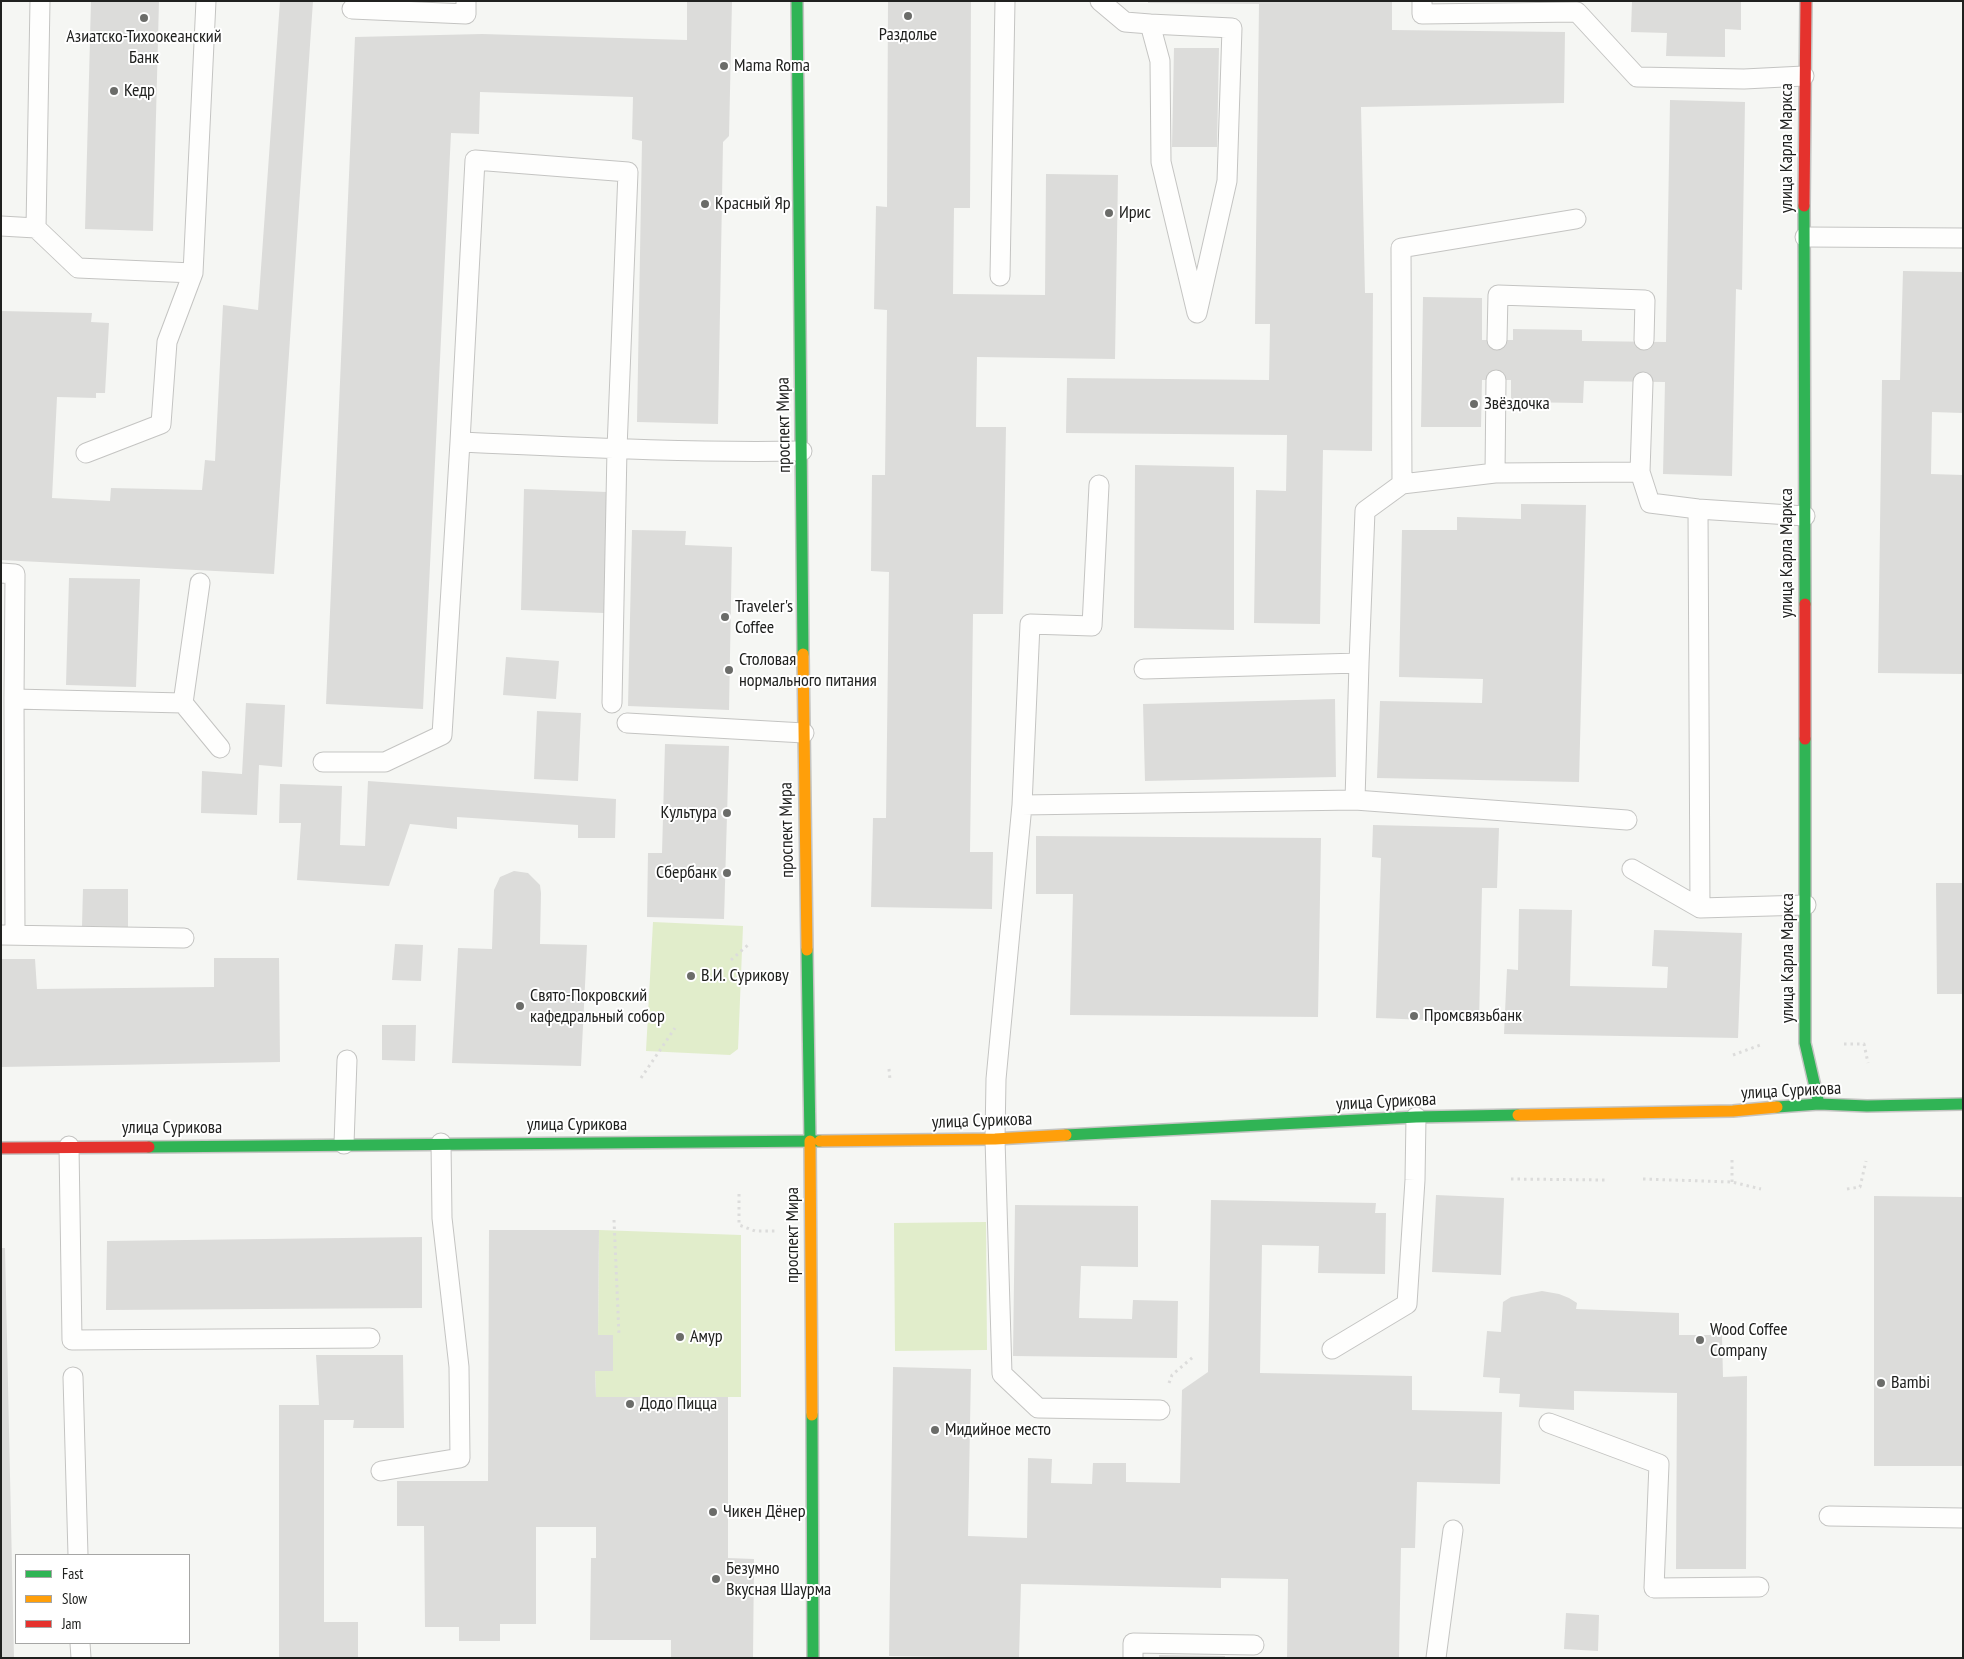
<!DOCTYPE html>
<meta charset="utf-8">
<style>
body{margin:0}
#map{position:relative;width:1964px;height:1659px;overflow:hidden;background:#f5f6f3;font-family:"PT Sans Narrow",sans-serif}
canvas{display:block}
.frame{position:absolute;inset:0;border:2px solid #20211f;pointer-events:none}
.legend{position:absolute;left:15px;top:1554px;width:175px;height:90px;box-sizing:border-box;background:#fff;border:1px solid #a6a6a5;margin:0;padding:6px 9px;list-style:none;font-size:15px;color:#20211f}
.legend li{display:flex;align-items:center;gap:10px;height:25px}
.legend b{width:25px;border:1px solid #a6a6a5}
</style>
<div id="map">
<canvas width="1964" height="1659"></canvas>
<div class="frame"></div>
<ul class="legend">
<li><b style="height:6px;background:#30b455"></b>Fast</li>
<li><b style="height:6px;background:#ff9f0a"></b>Slow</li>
<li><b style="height:6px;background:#e5322d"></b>Jam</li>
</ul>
</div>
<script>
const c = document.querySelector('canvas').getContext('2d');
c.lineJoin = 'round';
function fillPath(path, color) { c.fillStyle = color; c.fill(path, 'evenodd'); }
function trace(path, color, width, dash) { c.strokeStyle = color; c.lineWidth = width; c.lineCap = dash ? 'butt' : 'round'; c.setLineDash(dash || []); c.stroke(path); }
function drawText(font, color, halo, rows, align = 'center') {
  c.font = font + ' "PT Sans Narrow",sans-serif'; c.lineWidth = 4; c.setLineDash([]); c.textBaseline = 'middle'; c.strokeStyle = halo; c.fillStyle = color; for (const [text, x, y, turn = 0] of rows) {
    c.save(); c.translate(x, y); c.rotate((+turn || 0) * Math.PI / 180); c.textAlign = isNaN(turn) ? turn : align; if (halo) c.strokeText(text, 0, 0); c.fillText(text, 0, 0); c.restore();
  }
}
fillPath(new Path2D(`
 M653 922 743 926 738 1049 730 1055 646 1051Z
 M986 1222 987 1350 895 1351 894 1223Z
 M599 1230 741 1235V1397H596L595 1371 613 1370V1335H598Z`), '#e1edcb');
fillPath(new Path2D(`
 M91 1H159L153 231 85 229Z
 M280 1H313L274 574 1 560V311L92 313 91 322 109 323 105 393H96V398L57 397 52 498 110 501 111 488 202 490 205 460 215 461 223 305 258 310Z
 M687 1H732L729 136 723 142 718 424 637 422 642 141 632 139 633 97 480 92 479 134 451 133 423 709 326 704 355 37 482 34 687 40Z
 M888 1H971L970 208H954L953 294 1045 295 1046 174 1118 175 1115 359 977 357 976 427H1006L1003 614H973L970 852H993L992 909 871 907 873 818H886L889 572 871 571 872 475H885L887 310 874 309 876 206 887 207Z
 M1148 1H1392V30L1565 32 1564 103 1361 107 1365 293H1373L1372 451 1323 450 1320 624 1254 623 1256 490 1286 491 1287 435 1066 433 1067 378 1269 380 1270 324H1255L1259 4 1148 3Z
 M1632 1H1741V30L1725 29V57L1666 56 1667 33 1631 32Z
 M1174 48H1219L1217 147H1172Z
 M1670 100 1745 102 1742 290 1736 289 1732 476 1663 474 1665 382 1584 381 1583 403 1511 402V380H1482L1481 427H1421L1423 297 1482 298V340H1513V329L1582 330V341L1666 342Z
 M1903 271 1963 272V413L1932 412 1931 474 1963 475V674L1878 673 1882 380H1900Z
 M1135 465 1234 467V630L1134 628Z
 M524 489 607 492 604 613 521 610Z
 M1521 504 1586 505 1579 782 1377 778 1380 701 1482 703 1483 679 1399 677 1402 530H1457V517L1521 519Z
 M632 530 686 531 685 545 732 547 729 710 628 706Z
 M69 578 140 579 136 687 66 685Z
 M506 657 559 661 556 699 503 695Z
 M1335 699 1336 777 1145 781 1143 704Z
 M246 703 285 705 282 767 259 765 257 815 201 813 202 771 242 774Z
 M537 711 581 713 578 781 534 779Z
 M665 744 729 746 724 919 647 917 648 853H662Z
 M368 781 616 799 615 838H578V825L457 817V829L410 824 389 886 297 880 301 823H279L280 784 342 786 340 845 365 846Z
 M1373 825 1499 828 1497 888H1482L1479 1022 1376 1018 1381 858 1372 857Z
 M1036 836 1321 838 1318 1017 1070 1015 1073 894H1036Z
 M514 871 528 873 540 885 541 893 540 944 587 945 581 1066 452 1063 458 948 492 949 494 890 500 877Z
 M1936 883H1963V994H1937Z
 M83 889H128V927L82 926Z
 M1519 909 1572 910 1570 986 1667 988 1668 967 1652 966 1654 930 1742 933 1738 1038 1504 1034 1507 969 1518 970Z
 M395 944 423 945 421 981 392 980Z
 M214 958H279L280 1062 1 1067V959H35L37 989 214 987Z
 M382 1025H416L415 1061 382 1060Z
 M1436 1195 1504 1198 1501 1275 1432 1272Z
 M1874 1196 1963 1197V1466H1874Z
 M1211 1200 1376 1203 1375 1213H1386L1385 1274 1318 1273 1319 1246 1262 1245 1260 1373 1412 1376V1410L1502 1412 1500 1484 1417 1482 1415 1548H1401L1399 1658H1287L1288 1579 1221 1578V1588L1021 1584 1019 1658 889 1656 893 1367 971 1369 968 1536 1027 1538 1028 1458 1052 1459 1051 1483 1092 1484 1093 1463H1126V1482L1180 1483 1182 1390 1208 1372Z
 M1015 1205 1138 1206V1267L1081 1266 1079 1318 1132 1319 1133 1300 1178 1301 1177 1358 1013 1356Z
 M489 1230H599L598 1335H613V1371H595L596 1397H728V1558L754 1559 753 1658H671V1640H590L591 1558H596V1527H536V1624H500V1641H459V1627H425L424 1526H397V1481H488Z
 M422 1237V1308L106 1310 107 1241Z
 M1 1248H5L14 1658H1Z
 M1542 1291 1559 1294 1569 1298 1577 1303 1576 1309 1679 1313V1335H1722L1723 1377 1747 1376 1746 1569H1676L1677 1393 1574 1391V1410L1519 1407 1520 1394 1499 1393 1500 1378 1483 1377 1487 1331 1501 1332 1503 1302 1511 1297Z
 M316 1355H403L404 1428H353L354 1420H324V1622H358V1658H279V1405H319Z
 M1566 1613 1599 1615 1598 1651 1564 1649Z
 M1159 1655 1225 1656V1658H1159Z`), '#dcdcda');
const lane = new Path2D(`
 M1100 1 1125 22 1150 24 1160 61 1161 162 1197 313 1227 181 1232 28 1150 24
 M1422 1V14L1577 12 1637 77 1744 79 1804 76
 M352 9 466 14V1
 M1 226 36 228 40 1
 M36 228 78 268 193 273 167 342 161 424 86 453
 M1805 237 1963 238
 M193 273 206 1
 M1000 276 1005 1
 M1497 340 1498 295 1645 300 1644 340
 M1640 472 1643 382
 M1495 473 1496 380
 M1402 484 1401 248 1576 219
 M1099 485 1092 626 1030 624 1022 805 996 1079 995 1139 1002 1374 1038 1408 1160 1410
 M1698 509 1700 908
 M1 573 15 574 14 699 15 935
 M1359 663 1365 511 1402 484 1495 473 1640 472 1650 503 1698 509 1805 516
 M1144 669 1359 663 1355 800
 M14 699 183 703 200 583
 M183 703 220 748
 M612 703 617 449 628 172 475 160 460 442C574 447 687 453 802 451
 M627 723 804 733
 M323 762H385L442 735 460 442
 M1022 805 1355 800 1627 820
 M1632 869 1700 908 1806 905
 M1 935 184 938
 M344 1144 347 1060
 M69 1146 72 1340 370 1338
 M1332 1349 1407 1304 1415 1180 1416 1117
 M73 1377 78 1555
 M1549 1423 1659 1464 1654 1588 1759 1587
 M381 1471 460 1458 459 1367 442 1218 441 1143
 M1829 1516 1963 1518
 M80 1643 81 1658
 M1133 1658V1643L1254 1645
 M1436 1658 1453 1530`);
const fast = new Path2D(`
 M797 1 803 654
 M1804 206 1805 604
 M807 950 810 1141
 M1819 1104 1867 1106 1963 1104
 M1777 1107 1819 1104 1805 1043V739
 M1066 1135 1416 1117 1518 1115
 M149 1147 820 1141
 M812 1415 813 1658`);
const slow = new Path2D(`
 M803 654 807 950
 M1518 1115 1733 1111 1777 1107
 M810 1141 812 1415
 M820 1141 995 1139 1066 1135`);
const jam = new Path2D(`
 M1804 206 1806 1
 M1805 604V739
 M1 1148 149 1147`);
trace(lane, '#c4c4c2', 21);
trace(fast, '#c4c4c2', 14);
trace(slow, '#c4c4c2', 14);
trace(jam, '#c4c4c2', 14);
trace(new Path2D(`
 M731 960 748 945
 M1844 1044H1864L1868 1063
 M1733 1055 1763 1044
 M889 1069 890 1080
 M641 1078 675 1028
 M1511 1179 1605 1180
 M1643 1179 1732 1182 1761 1189
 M1732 1182V1160
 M1847 1189 1860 1187 1866 1161
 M739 1194V1225L755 1231H775
 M614 1220 619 1335
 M1169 1383 1172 1375 1193 1357`), '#dcdcdb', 3, [2.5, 4]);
trace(lane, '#fefefd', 19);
trace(fast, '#30b455', 11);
trace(slow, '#ff9f0a', 11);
trace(jam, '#e5322d', 11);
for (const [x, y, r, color] of [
 [908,16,5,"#6b6c69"],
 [144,18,5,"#6b6c69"],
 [724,66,5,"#6b6c69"],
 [114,91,5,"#6b6c69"],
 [705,204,5,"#6b6c69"],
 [1109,213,5,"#6b6c69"],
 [1474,404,5,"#6b6c69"],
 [725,617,5,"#6b6c69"],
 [729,670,5,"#6b6c69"],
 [727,813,5,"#6b6c69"],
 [727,873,5,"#6b6c69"],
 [691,976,5,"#6b6c69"],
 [520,1006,5,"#6b6c69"],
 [1414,1016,5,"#6b6c69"],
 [680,1337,5,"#6b6c69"],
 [1700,1340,5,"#6b6c69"],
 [1881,1383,5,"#6b6c69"],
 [630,1404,5,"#6b6c69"],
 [935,1430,5,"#6b6c69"],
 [713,1512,5,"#6b6c69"],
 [716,1579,5,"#6b6c69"]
]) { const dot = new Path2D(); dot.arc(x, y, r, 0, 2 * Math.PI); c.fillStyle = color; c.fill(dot); trace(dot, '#fff', 2); }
drawText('18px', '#20211f', '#fff', [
 ["Раздолье",908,35,"center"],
 ["Азиатско-Тихоокеанский",144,37,"center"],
 ["Банк",144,58,"center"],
 ["Mama Roma",734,66],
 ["Кедр",124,91],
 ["Красный Яр",715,204],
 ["Ирис",1119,213],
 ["Звёздочка",1484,404],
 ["Traveler's",735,607],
 ["Coffee",735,628],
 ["Столовая",739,660],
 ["нормального питания",739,681],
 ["Культура",717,813,"right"],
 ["Сбербанк",717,873,"right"],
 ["В.И. Сурикову",701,976],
 ["Свято-Покровский",530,996],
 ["кафедральный собор",530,1017],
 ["Промсвязьбанк",1424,1016],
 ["Wood Coffee",1710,1330],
 ["Company",1710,1351],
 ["Амур",690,1337],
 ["Bambi",1891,1383],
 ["Додо Пицца",640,1404],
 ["Мидийное место",945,1430],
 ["Чикен Дёнер",723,1512],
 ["Безумно",726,1569],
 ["Вкусная Шаурма",726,1590]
], 'left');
drawText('18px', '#20211f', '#fff', [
 ["улица Карла Маркса",1787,148,-90],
 ["проспект Мира",784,425,-91],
 ["улица Карла Маркса",1787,553,-90],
 ["проспект Мира",787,830,-91],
 ["улица Карла Маркса",1788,958,-90],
 ["улица Сурикова",1791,1091,-3],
 ["улица Сурикова",1386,1102,-3],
 ["улица Сурикова",982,1121,-2],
 ["улица Сурикова",577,1125],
 ["улица Сурикова",172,1128],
 ["проспект Мира",793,1235,-90]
]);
</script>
